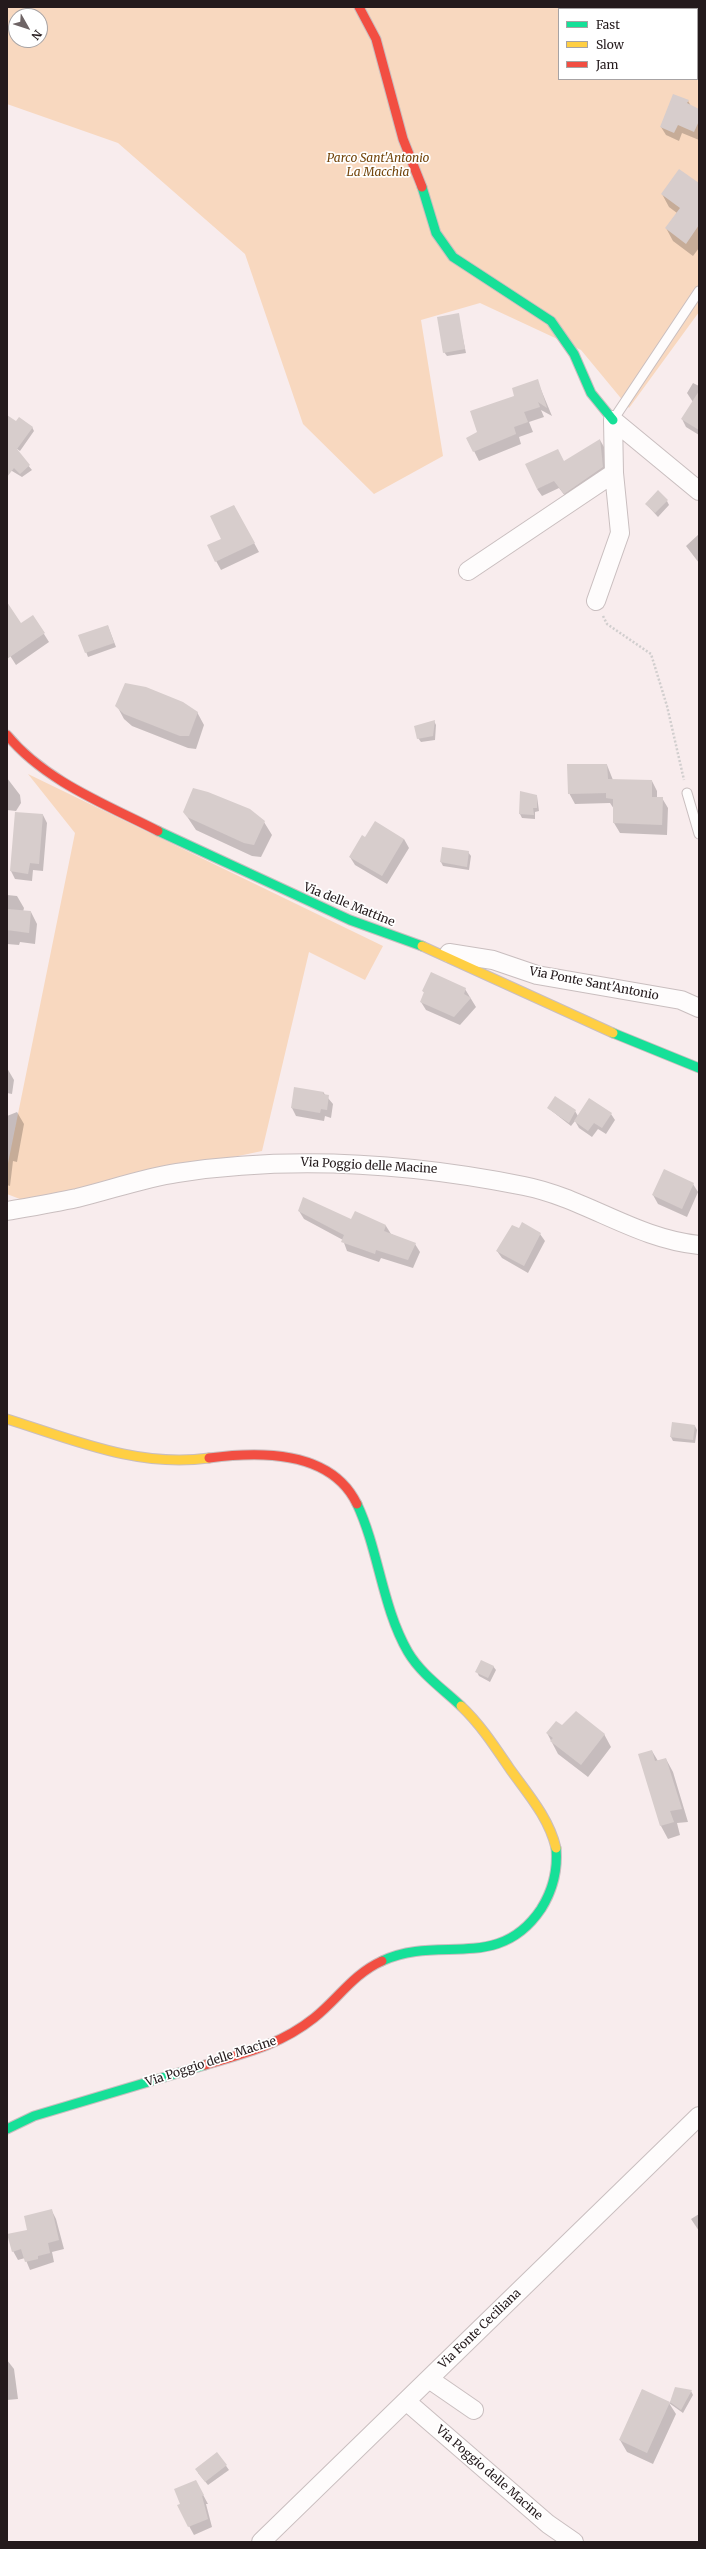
<!DOCTYPE html>
<style>
body{margin:0}
#map{position:relative;width:706px;height:2549px;overflow:hidden;background:#f8eced;font-family:Merriweather,serif}
canvas{display:block}
.frame{position:absolute;inset:0;border:8px solid #241a1c;pointer-events:none}
.legend{position:absolute;left:558px;top:8px;width:140px;height:72px;box-sizing:border-box;background:#fff;border:1px solid #a7a3a4;margin:0;padding:5px 7px;list-style:none;font-size:12px;color:#241a1c}
.legend li{display:flex;align-items:center;gap:8px;height:20px}
.legend b{width:20px;border:1px solid #a7a3a4}
.north{position:absolute;left:8px;top:8px;width:40px;height:40px;box-sizing:border-box;background:#fff;border:1px solid #a7a3a4;border-radius:50%;rotate:129deg;font-size:11px;font-weight:700;line-height:16px;text-align:center;color:#241a1c}
.north::after{content:'';display:block;margin:auto;width:14px;height:18px;background:#6e6465;clip-path:polygon(50% 0,100% 100%,50% 72%,0 100%)}
</style>
<div id="map">
<canvas width="706" height="2549"></canvas>
<div class="frame"></div>
<ul class="legend">
<li><b style="height:5px;background:#16e098"></b>Fast</li>
<li><b style="height:5px;background:#ffcf43"></b>Slow</li>
<li><b style="height:5px;background:#f24e42"></b>Jam</li>
</ul>
<div class="north">N</div>
</div>
<script>
const c = document.querySelector('canvas').getContext('2d');
c.lineJoin = 'round';
function fillPath(path, color) { c.fillStyle = color; c.fill(path, 'evenodd'); }
function trace(path, color, width, dash) { c.strokeStyle = color; c.lineWidth = width; c.lineCap = dash ? 'butt' : 'round'; c.setLineDash(dash || []); c.stroke(path); }
function drawText(font, color, halo, rows, align = 'center') {
  c.font = font + ' Merriweather,serif'; c.lineWidth = 3.5; c.setLineDash([]); c.textBaseline = 'middle'; c.strokeStyle = halo; c.fillStyle = color; for (const [text, x, y, turn = 0] of rows) {
    c.save(); c.translate(x, y); c.rotate((+turn || 0) * Math.PI / 180); c.textAlign = isNaN(turn) ? turn : align; if (halo) c.strokeText(text, 0, 0); c.fillText(text, 0, 0); c.restore();
  }
}
fillPath(new Path2D(`
 M7 7H699V312L629 408 581 350 480 303 421 320 443 456 374 494 303 424 245 254 118 143 7 104ZM559 9H697V79H559ZM16 16H40V40H16Z
 M28 774 383 946 365 980 309 952 262 1151 25 1201 7 1194V1168L75 833Z`), '#f8d8bf');
fillPath(new Path2D(`
 M688 101 691 106 699 110V140L682 133 679 141 666 135 661 127Z
 M699 184V248L693 256 673 241 666 228 677 213 669 207 662 194Z
 M458 315 466 353 447 356 444 352Z
 M537 380 552 416 541 410 544 417 529 422 533 432 519 437 521 444 479 461 474 451 478 433 516 397Z
 M693 383 699 386V435L686 427 682 419 693 402 687 393Z
 M7 416 16 422 32 427 34 431 20 451 7 442Z
 M600 440 604 447 607 475 569 501 559 488 542 496 537 489 564 462Z
 M12 446 32 470 22 477 7 468V452Z
 M667 501 669 505 658 517 646 504Z
 M234 506 259 552 221 570 216 561Z
 M699 534V563L686 546Z
 M7 614 21 624 44 634 49 642 16 665 7 651Z
 M108 626 116 647 88 657 80 636Z
 M117 706 197 712 204 725 196 749 188 748 132 726 124 719Z
 M434 721 436 725 435 740 421 742 418 738Z
 M607 765 613 780 652 781 657 791V798H662L668 808 667 835 620 833 614 823V809L610 803 575 804 569 793Z
 M7 778 20 795 21 803 16 811 7 810Z
 M537 796 539 811 535 812V819L522 818 520 814Z
 M184 812 264 822 272 835 261 857 252 856 196 830Z
 M16 813 43 815 47 823 43 871 33 870 32 881 15 879 11 871Z
 M366 838 404 839 409 848 387 884 355 865 350 857Z
 M468 852 471 856 469 870 443 866 441 862Z
 M7 895 17 896 24 908 23 912H31L37 924 35 944 20 942 19 945 7 944Z
 M465 989 476 1007 460 1025 426 1010 421 1002 425 994 423 991Z
 M7 1068 14 1080 12 1094 7 1093Z
 M323 1092 333 1104 331 1118 325 1116 324 1121 296 1116 292 1108Z
 M548 1108 575 1111 578 1116 611 1114 615 1120 606 1134 598 1129 592 1137 579 1128 575 1121 571 1126Z
 M17 1112 24 1124 17 1162 13 1161 10 1186 7 1185V1116Z
 M693 1184 698 1192 687 1217 658 1204 653 1195Z
 M299 1211 352 1220 355 1212 386 1226 391 1234 415 1244 420 1252 413 1268 381 1258 379 1262 347 1251 343 1240 304 1219Z
 M540 1234 545 1241 528 1273 502 1258 497 1251Z
 M695 1426 697 1430 695 1443 673 1441 671 1437Z
 M493 1666 496 1670 490 1682 479 1676 477 1672Z
 M547 1733 604 1734 611 1747 588 1777 558 1754Z
 M652 1751 658 1761 666 1759 673 1772 688 1822 677 1823 680 1835 668 1839 661 1826 639 1755Z
 M52 2211 56 2219 64 2249 52 2252 54 2262 30 2270 25 2258 18 2260 13 2251 28 2230Z
 M699 2214V2231L691 2219Z
 M7 2360 14 2369 18 2399 7 2400V2411Z
 M676 2388 691 2391 693 2395 683 2413 669 2403 676 2414 653 2464 627 2452 620 2440 642 2390 670 2403Z
 M217 2453 229 2470 208 2485 198 2473Z
 M200 2489 208 2504H206L212 2527 194 2535 178 2506Z`), '#0003');
fillPath(new Path2D(`
 M673 94 689 100 687 103 699 109V121L694 132 678 125 674 133 660 127Z
 M679 169 699 183V225L686 244 665 228 680 208 661 194Z
 M459 313 465 349 443 353 437 317Z
 M538 379 547 408 538 402 540 407 524 412 528 422 514 427 516 434 473 452 466 438 477 432 470 411 514 396 512 388Z
 M699 391V430L681 419Z
 M7 415 16 421 19 417 33 427 17 449 30 465 20 474 14 468 7 477Z
 M600 439 603 467 564 494 554 481 537 489 525 464 558 449 564 461Z
 M658 490 668 500 655 513 645 504Z
 M234 505 255 543 215 562 207 545 221 539 210 516Z
 M7 602 21 623 33 615 45 633 7 659Z
 M108 625 114 643 85 653 78 635Z
 M125 683 146 687 183 702 198 712 189 736H180L124 714 115 706Z
 M435 720 433 736 417 739 414 726Z
 M567 764H607L608 779 652 780V797H663L662 825 613 823V799L606 798V793L568 794Z
 M193 788 208 792 250 809 265 821 254 845 244 843 187 817 183 812Z
 M520 791 537 795V808H533L534 815 519 814Z
 M15 812 43 814 39 864 30 863 28 874 10 871Z
 M375 821 404 839 382 876 349 857 362 835 365 837Z
 M442 847 469 851 467 867 440 862Z
 M7 909 31 911 29 933 7 930Z
 M431 972 466 988 464 994 471 998 454 1017 420 1002 424 992 422 991Z
 M294 1087 324 1092 323 1094 329 1095 327 1110 321 1109 320 1113 291 1108Z
 M555 1096 576 1110 569 1123 547 1108Z
 M589 1098 612 1113 602 1128 594 1123 588 1131 574 1121Z
 M664 1169 694 1183 682 1209 652 1195Z
 M303 1197 351 1219 355 1211 386 1225 384 1231 416 1243 408 1260 376 1250 375 1254 341 1242 344 1235 298 1211Z
 M522 1222 541 1233 524 1266 496 1251 512 1225 519 1228Z
 M672 1422 695 1425 693 1440 670 1437Z
 M481 1660 494 1666 488 1678 475 1672Z
 M576 1711 605 1734 581 1765 550 1741 553 1738 546 1733 556 1721 562 1725Z
 M652 1750 655 1761 666 1758 682 1809 670 1811 674 1822 660 1826 638 1754Z
 M52 2209 59 2240 48 2243 50 2253 38 2256V2259L25 2262 21 2249 12 2252 7 2234 27 2230 24 2216Z
 M675 2387 692 2390 681 2410 670 2402Z
 M642 2389 670 2402 647 2453 619 2440Z
 M217 2452 227 2465 205 2482 195 2469Z
 M196 2480 204 2495 202 2496 208 2519 188 2527 177 2505 180 2504 174 2489Z`), '#d7cdcc');
const lane = new Path2D(`
 M613 420 699 291
 M687 793 699 834`);
const street = new Path2D(`
 M613 420 699 491
 M468 571 614 473
 M596 601 620 533 614 473 613 420
 M449 953 493 960 537 975 681 1000 699 1008
 M7 1211C30 1207 54 1203 77 1198 110 1190 144 1178 177 1173 294 1155 409 1163 524 1186 585 1198 636 1239 699 1245
 M429 2379 474 2410
 M406 2401 548 2524 574 2542
 M261 2542 699 2116`);
const fast = new Path2D(`
 M422 187 436 233 453 257 551 321 574 354 591 393 613 420
 M158 831 350 920 422 946
 M613 1033 699 1068
 M357 1504C379 1551 382 1607 408 1652 421 1674 443 1689 461 1706
 M382 1961C439 1934 498 1973 541 1909 553 1890 558 1870 556 1848
 M7 2129 34 2116 205 2065`);
const slow = new Path2D(`
 M422 946 613 1033
 M7 1419C74 1440 138 1468 209 1458
 M461 1706C481 1725 495 1747 510 1769 528 1794 549 1818 556 1848`);
const jam = new Path2D(`
 M359 7 376 39 403 139 422 187
 M7 735C45 781 105 804 158 831
 M209 1458C260 1451 331 1450 357 1504
 M205 2065C245 2053 280 2045 314 2018 338 1999 353 1974 382 1961`);
trace(lane, '#c9bebf', 11);
trace(street, '#c9bebf', 20);
trace(fast, '#c9bebf', 11);
trace(slow, '#c9bebf', 11);
trace(jam, '#c9bebf', 11);
trace(new Path2D(`
 M603 616 607 624 651 654 667 706 684 780`), '#d1cece', 2.5, [2, 2]);
trace(lane, '#fefcfc', 9);
trace(street, '#fefcfc', 18);
trace(fast, '#16e098', 9);
trace(slow, '#ffcf43', 9);
trace(jam, '#f24e42', 9);
drawText('italic 12px', '#73450b', '#fff', [
 ["Parco Sant'Antonio",378,159],
 ["La Macchia",378,173]
]);
drawText('12px', '#241a1c', '#fff', [
 ["Via delle Mattine",349,905,22],
 ["Via Ponte Sant'Antonio",594,984,11],
 ["Via Poggio delle Macine",369,1166,3],
 ["Via Poggio delle Macine",211,2062,-18],
 ["Via Fonte Ceciliana",480,2329,-44],
 ["Via Poggio delle Macine",489,2473,41]
]);
</script>
